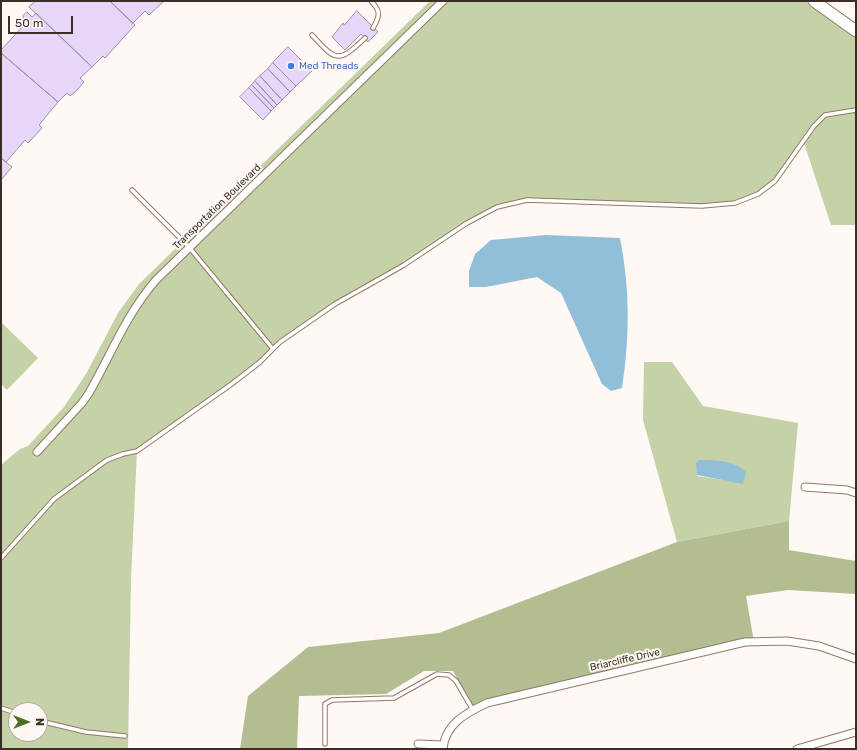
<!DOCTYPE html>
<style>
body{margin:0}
#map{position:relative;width:857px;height:750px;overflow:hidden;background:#fff8f4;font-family:Rubik,sans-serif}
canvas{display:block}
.frame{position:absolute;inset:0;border:2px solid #3b2e26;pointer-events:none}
.north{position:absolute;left:8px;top:702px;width:40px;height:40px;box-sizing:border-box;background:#fff8f4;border:1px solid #b1a7a2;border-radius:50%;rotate:90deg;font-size:11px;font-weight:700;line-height:16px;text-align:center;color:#3b2e26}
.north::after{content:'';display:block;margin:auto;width:14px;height:18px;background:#4a6e27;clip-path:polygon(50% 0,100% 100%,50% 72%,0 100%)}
.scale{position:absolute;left:8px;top:16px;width:65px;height:18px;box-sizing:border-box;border:2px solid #3b2e26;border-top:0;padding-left:5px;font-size:12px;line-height:14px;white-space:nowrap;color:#3b2e26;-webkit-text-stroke:3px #fff8f4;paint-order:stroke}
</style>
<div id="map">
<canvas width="857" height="750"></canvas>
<div class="frame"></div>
<div class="north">N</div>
<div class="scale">50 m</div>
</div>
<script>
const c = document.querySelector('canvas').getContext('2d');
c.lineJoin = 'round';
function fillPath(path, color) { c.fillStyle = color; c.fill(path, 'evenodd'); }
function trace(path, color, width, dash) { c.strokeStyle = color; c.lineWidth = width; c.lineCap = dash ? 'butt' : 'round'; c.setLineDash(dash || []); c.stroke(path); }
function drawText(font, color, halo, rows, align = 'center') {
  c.font = font + ' Rubik,sans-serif'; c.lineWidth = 4; c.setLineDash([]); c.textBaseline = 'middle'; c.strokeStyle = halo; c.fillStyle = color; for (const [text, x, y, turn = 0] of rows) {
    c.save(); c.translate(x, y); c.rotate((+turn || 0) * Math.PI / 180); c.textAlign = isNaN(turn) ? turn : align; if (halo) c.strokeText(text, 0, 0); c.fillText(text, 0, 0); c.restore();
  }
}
fillPath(new Path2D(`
 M430 1H814L856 31V225H831L804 143 775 181 758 194 735 203 702 206 527 200 497 207 467 223 404 265 335 304 280 342 260 362 137 451 131 579 128 749H1V465L20 449 28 446 64 407 86 374 118 313 139 284ZM16 710H40V734H16Z
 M1 322 38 358 7 390 1 384Z
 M644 362H672L703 406 798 423 789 521 677 542 643 420ZM708 460 743 483 697 476Z`), '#c5d1a7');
fillPath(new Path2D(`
 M789 521V550L856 561V594L788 590 746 596 754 642 473 710 453 671H424L386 694 299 696 297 749H240L248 696 308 647 439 633 677 542Z`), '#b2bd92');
fillPath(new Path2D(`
 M546 235 620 238C630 288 630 337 622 388L611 391 602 384 561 293 537 277 486 287H469V271L475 254 491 240Z
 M699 460C715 460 734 460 746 472L743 484 697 475 696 463Z`), '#91bfd8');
const building = new Path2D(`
 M36 1H110L135 25 105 58 103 56 92 67 29 7Z
 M110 1H164L149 15 145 11 133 23Z
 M357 11 378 32 368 42 361 34 345 50 332 37 343 23 344 25Z
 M27 12 32 17 36 13 92 67 80 78 84 82 77 90 70 96 67 93 58 102 1 53V50L25 24 23 16Z
 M288 47 312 71 296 86 273 63Z
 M1 53 58 102 39 125 42 128 28 143 25 140 6 162 1 158Z
 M273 63 296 86 290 92 268 69Z
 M268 69 290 92 282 100 260 76Z
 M260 76 282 100 277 105 255 81Z
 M255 81 277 105 274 108 252 85Z
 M252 85 274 108 271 111 249 88Z
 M249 88 271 111 263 120 240 97Z
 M1 158 12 167 1 180Z`);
fillPath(building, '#e6d7f8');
trace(building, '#9c8fad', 1);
const lane = new Path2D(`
 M371 1C381 11 380 16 373 28
 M312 35C336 61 338 64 365 38
 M132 190 189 247 273 349
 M1 558 54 499 107 460 123 454 137 451 233 383 260 362 280 342 335 304 404 265 467 223 497 207 527 200 702 206 735 203 758 194 775 181 814 126 825 115 856 110
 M1 708 16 713
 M40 721 86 732 125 736
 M325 744V704L332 700 394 698 437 674 449 675 456 681 473 710`);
const street = new Path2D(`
 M37 452 82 403 89 393C112 353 125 316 156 280L443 1
 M805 487 847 490 856 493
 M418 744 443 745
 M443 749C445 724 466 713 487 703L745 642 787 641 819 646 856 659
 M797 749 856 732`);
const secondary = new Path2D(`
 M814 1 856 31`);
trace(lane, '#947864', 5.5);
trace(street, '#947864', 9);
trace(secondary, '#947864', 13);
trace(lane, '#fff', 3.5);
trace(street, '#fff', 7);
trace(secondary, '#fff', 11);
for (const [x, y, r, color] of [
 [291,66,4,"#3f7fe0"]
]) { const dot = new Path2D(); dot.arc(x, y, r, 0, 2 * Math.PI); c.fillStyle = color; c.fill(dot); trace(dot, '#fff8f4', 1.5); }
drawText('10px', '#366cbe', '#fff8f4', [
 ["Med Threads",299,66]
], 'left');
drawText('10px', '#3b2e26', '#fff8f4', [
 ["Transportation Boulevard",217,207,-44],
 ["Briarcliffe Drive",625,660,-13]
]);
</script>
